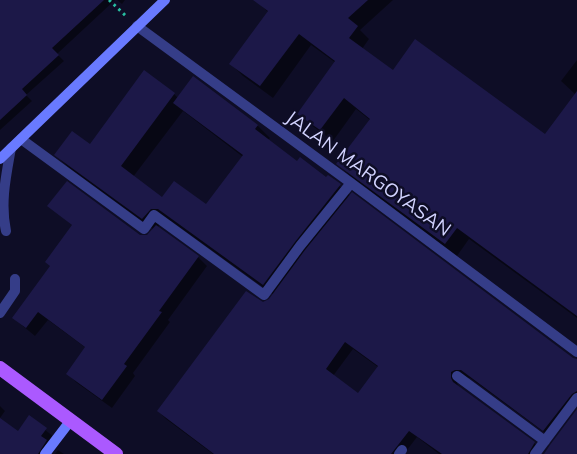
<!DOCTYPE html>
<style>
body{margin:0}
canvas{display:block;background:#0e0d26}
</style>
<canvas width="577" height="454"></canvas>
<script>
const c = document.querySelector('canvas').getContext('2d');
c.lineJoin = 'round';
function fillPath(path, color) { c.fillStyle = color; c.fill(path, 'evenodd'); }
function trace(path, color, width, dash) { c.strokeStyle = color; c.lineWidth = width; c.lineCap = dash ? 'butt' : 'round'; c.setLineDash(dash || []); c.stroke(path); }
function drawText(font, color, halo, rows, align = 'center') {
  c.font = font + ' Mulish,sans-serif'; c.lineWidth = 5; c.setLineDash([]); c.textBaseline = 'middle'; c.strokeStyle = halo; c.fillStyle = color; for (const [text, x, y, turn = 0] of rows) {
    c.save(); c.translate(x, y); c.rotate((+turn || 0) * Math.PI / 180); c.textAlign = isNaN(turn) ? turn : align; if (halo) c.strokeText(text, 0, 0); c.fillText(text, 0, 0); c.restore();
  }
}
fillPath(new Path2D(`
 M0 0H115L57 54 64 61 26 95 32 101 0 130Z
 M117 0H125L122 4Z
 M259 0H393L360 30 369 39 362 49 393 72 545 136 576 95 561 81 577 60V318L469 239 457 256 350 176 338 164 370 120 356 109 333 141 311 125 299 113 336 63 311 45 273 98 243 76 231 64 268 12 258 2Z
 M174 94 178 98 258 126 270 138 268 140 297 163 327 179 328 176 351 196 572 359 577 360V404L552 438 470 378 463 377 457 383 459 388 534 443 542 451 540 454H439L417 437 404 454H213L166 419 158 411 263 303 270 300 274 295 171 221H163L157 228 198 257 207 266 168 320 170 322 133 373 135 376 112 408 77 383 68 374 86 348 48 320 35 336 13 318 51 267 73 226 49 206 140 236H148L153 229 68 167 56 155 90 146ZM183 111 243 157 206 206 163 199 133 177ZM353 349 378 367 358 394 333 376Z
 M0 406 5 411 0 418Z
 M29 417 54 437 51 454H0V420L18 433Z
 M58 450 64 454H55Z`), '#0007');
fillPath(new Path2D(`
 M0 0H104L52 48 59 55 22 89 27 95 0 120Z
 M253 0H368L348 18 358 26 349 38 393 70 415 39 545 134 577 91V316L457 228 445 244 336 164 370 119 344 98 320 130 297 114 335 61 299 34 260 86 229 64 268 11Z
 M144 70 175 93 121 166 162 197 174 181 206 204 243 155 173 103 193 76 258 125 255 129 297 161 300 157 326 177 328 175 341 184 295 242 263 285 158 209H151L142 219 54 155 72 131 90 144Z
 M67 181 140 235H147L156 225 199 256 159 311 162 312 124 364 127 366 102 400 66 374 85 347 38 312 26 328 12 318 50 266 45 262 72 225 47 206Z
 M352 192 573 358 577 359V391L572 394 543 431 461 370H455L451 372V378L453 382 535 442 528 454H442L409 431 391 454H214L157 411 246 291 263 302 269 299 305 250ZM345 342 378 366 358 393 326 369Z
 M577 409V454H544L550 445Z
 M29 415 47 428 41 436 47 440 38 454H0V418L18 431Z`), '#1c1848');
trace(new Path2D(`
 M109 0 127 17`), '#27bea1', 3, [2.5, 4]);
trace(new Path2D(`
 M6 231C0 203 6 176 11 148
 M0 313 15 291V279`), '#353d88', 10);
trace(new Path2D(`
 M137 26 351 183 577 352
 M21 139 144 229 154 215 264 295 300 246 351 183
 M457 376 545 441
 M399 454 402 450
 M535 454 577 398`), '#353d88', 10);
trace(new Path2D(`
 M0 159 165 0
 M45 454 71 420`), '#697aff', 10);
trace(new Path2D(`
 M0 368 116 454`), '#ab59ff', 14);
drawText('19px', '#d2d3ff', '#0e0d26', [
 ["JALAN MARGOYASAN",368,174,36]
]);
</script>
